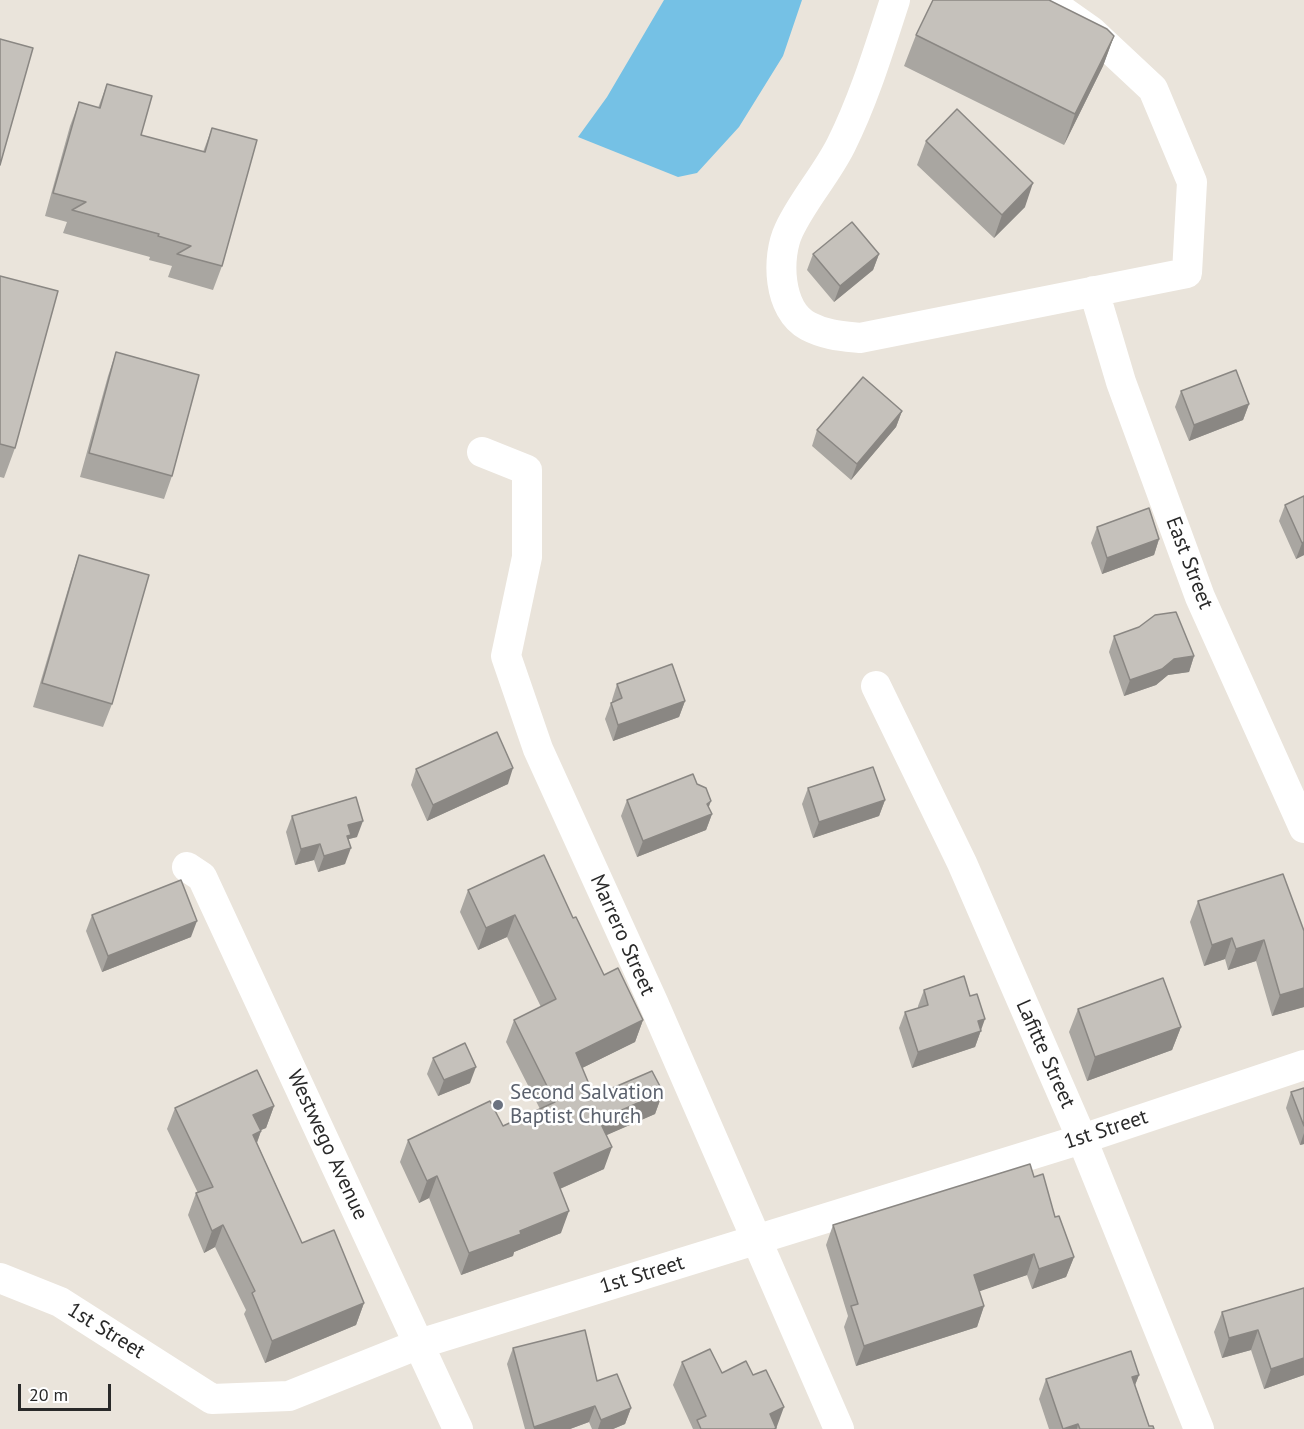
<!DOCTYPE html>
<style>
body{margin:0}
#map{position:relative;width:1304px;height:1429px;overflow:hidden;background:#eae4db;font-family:"PT Sans",sans-serif}
canvas{display:block}
.scale{position:absolute;left:18px;top:1384px;width:93px;height:27px;box-sizing:border-box;border:3px solid #292929;border-top:0;padding-left:8px;font-size:18px;line-height:21px;white-space:nowrap;color:#292929;-webkit-text-stroke:4px #fff;paint-order:stroke}
</style>
<div id="map">
<canvas width="1304" height="1429"></canvas>
<div class="scale">20 m</div>
</div>
<script>
const c = document.querySelector('canvas').getContext('2d');
c.lineJoin = 'round';
function fillPath(path, color) { c.fillStyle = color; c.fill(path, 'evenodd'); }
function trace(path, color, width, dash) { c.strokeStyle = color; c.lineWidth = width; c.lineCap = dash ? 'butt' : 'round'; c.setLineDash(dash || []); c.stroke(path); }
function drawText(font, color, halo, rows, align = 'center') {
  c.font = font + ' "PT Sans",sans-serif'; c.lineWidth = 5; c.setLineDash([]); c.textBaseline = 'middle'; c.strokeStyle = halo; c.fillStyle = color; for (const [text, x, y, turn = 0] of rows) {
    c.save(); c.translate(x, y); c.rotate((+turn || 0) * Math.PI / 180); c.textAlign = isNaN(turn) ? turn : align; if (halo) c.strokeText(text, 0, 0); c.fillText(text, 0, 0); c.restore();
  }
}
fillPath(new Path2D(`
 M664 0H802L783 56 739 127 697 173 678 177 578 137 607 97Z`), '#75c1e5');
trace(new Path2D(`
 M895 0C879 49 864 99 841 145 826 175 803 200 789 230 776 257 778 310 808 326 825 335 841 336 860 338L1187 273 1192 182 1153 89 1091 31 1047 0
 M1094 291 1121 382 1200 597 1304 828
 M482 452 527 470V557L506 656 538 749 653 1002 839 1429
 M876 686 962 863 1082 1139 1199 1429
 M187 867 202 877 458 1429
 M0 1278 60 1302 212 1399 289 1396 419 1344 1082 1139 1304 1065`), '#fff', 30);
fillPath(new Path2D(`
 M916 35 1114 36 1103 66 1064 145 904 66Z
 M107 84 141 135 203 152 212 128 222 266 213 290 168 277 172 266 149 260 150 257 63 233 67 222 45 216 70 126 79 102 98 108Z
 M926 141 1025 207 994 238 917 165Z
 M813 254H879L873 270 834 302 807 270Z
 M0 276 15 448 4 478 0 477Z
 M116 352 172 476 164 499 80 477 108 376Z
 M1181 391 1249 404 1243 420 1189 441 1175 407Z
 M902 411 896 427 851 480 812 446 817 430Z
 M1304 496V555L1296 559 1279 521 1285 505Z
 M1097 527 1159 539 1154 555 1102 574 1091 543Z
 M79 555 112 704 103 727 33 707 71 579Z
 M1114 636 1194 656 1189 672 1168 675 1156 685 1124 696 1109 652Z
 M617 684 685 701 679 717 613 741 605 719 611 703 612 702V700Z
 M416 769 508 784 427 821 411 785Z
 M697 784 712 814 706 830 637 857 621 816 627 800Z
 M808 788 885 800 879 816 813 838 802 804Z
 M292 816 357 837 349 839 345 864 318 872 314 860 295 865 286 832Z
 M468 890 573 918 604 975 643 1020 635 1042 582 1068 594 1096 663 1092 655 1114 606 1135 604 1169 560 1189 561 1233 514 1252 513 1256 461 1275 429 1198 419 1203 400 1162 408 1140 503 1126 540 1109 506 1042 514 1020 541 1007 507 937 478 950 460 912Z
 M1198 901 1304 931V1007L1272 1016 1256 961 1228 970 1225 959 1204 966 1190 922Z
 M92 915 191 937 102 972 86 931Z
 M924 990 981 1030 975 1047 912 1068 899 1028 905 1012 918 1008V1006Z
 M1078 1009 1181 1027 1172 1050 1087 1081 1069 1032Z
 M433 1058 470 1083 438 1096 427 1074Z
 M1304 1088V1144L1300 1145 1286 1108 1291 1092Z
 M274 1106 266 1128 260 1130 261 1131 257 1143 302 1243 364 1303 356 1325 265 1363 244 1314 246 1310 215 1247 204 1253 188 1215 196 1193H198L167 1129 175 1108Z
 M1034 1177 1055 1217 1074 1257 1066 1277 1032 1289 1027 1275 979 1291 984 1306 977 1327 856 1366 844 1327 848 1316 826 1245 833 1225Z
 M1304 1288V1375L1264 1389 1251 1350 1222 1358 1214 1332 1222 1312Z
 M513 1348 597 1381 631 1408 625 1424 613 1429H592L589 1422 570 1429H525L507 1364Z
 M682 1362 722 1373 776 1429H693L673 1385Z
 M1139 1375 1135 1385 1149 1426 1154 1429H1049L1039 1399 1046 1379Z`), '#a9a6a1');
fillPath(new Path2D(`
 M1114 36 1103 66 1064 145 1075 114Z
 M1033 183 1025 207 994 238 1002 215Z
 M879 254 873 270 834 302 840 286Z
 M1249 404 1243 420 1189 441 1194 425Z
 M902 411 896 427 851 480 857 464Z
 M1159 539 1154 555 1102 574 1107 558Z
 M1304 542V555L1296 559 1302 543Z
 M1194 656 1189 672 1168 675 1156 685 1124 696 1130 680 1174 659Z
 M685 701 679 717 613 741 618 725Z
 M513 768 508 784 427 821 433 805Z
 M885 800 879 816 813 838 819 822Z
 M711 801 705 817 712 814 706 830 637 857 643 841 707 804Z
 M363 821 357 837 349 839 345 850 351 848 345 864 318 872 324 856 348 825Z
 M320 844 314 860 295 865 301 849Z
 M515 915 507 937 478 950 486 928Z
 M197 921 191 937 102 972 108 956Z
 M1232 938 1225 959 1204 966 1212 945Z
 M1264 940 1256 961 1228 970 1236 949Z
 M1304 988V1007L1272 1016 1280 995Z
 M985 1019 975 1047 912 1068 918 1052 978 1021Z
 M643 1020 635 1042 568 1075 576 1053Z
 M1181 1027 1172 1050 1087 1081 1095 1057Z
 M476 1067 470 1083 438 1096 444 1080Z
 M663 1092 655 1114 591 1142 599 1120Z
 M274 1106 266 1128 245 1137 253 1115Z
 M261 1131 253 1153V1135Z
 M1304 1133V1144L1300 1145Z
 M612 1147 604 1169 546 1195 554 1173Z
 M437 1176 429 1198 419 1203 427 1181Z
 M569 1211 561 1233 514 1252 513 1256 461 1275 469 1253Z
 M223 1225 215 1247 204 1253 212 1231Z
 M1034 1254 1027 1275 966 1296 974 1275Z
 M1074 1257 1066 1277 1032 1289 1039 1269Z
 M364 1303 356 1325 265 1363 272 1341Z
 M984 1306 977 1327 856 1366 864 1346Z
 M1258 1330 1251 1350 1222 1358 1229 1338Z
 M1304 1358V1375L1264 1389 1271 1369Z
 M1139 1375 1131 1395 1132 1377Z
 M595 1406 589 1422 570 1429H534V1427Z
 M784 1407 776 1429H764L770 1414Z
 M631 1408 625 1424 613 1429H598L601 1420Z
 M1078 1424 1077 1429H1063Z`), '#8a8783');
const building = new Path2D(`
 M933 0H1049L1107 29 1114 36 1075 114 916 35Z
 M0 39 33 48 0 165Z
 M107 84 152 96 141 135 205 152 212 128 257 140 222 266 177 254 191 246 158 236 159 234 72 210 86 202 53 193 79 102 100 108Z
 M957 109 1033 183 1002 215 926 141Z
 M852 222 879 254 840 286 813 254Z
 M0 276 58 291 15 448 0 444Z
 M116 352 199 375 172 476 89 453Z
 M1236 370 1249 404 1194 425 1181 391Z
 M863 377 902 411 857 464 817 430Z
 M1304 496V542L1302 543 1285 505Z
 M1149 508 1159 539 1107 558 1097 527Z
 M79 555 149 575 112 704 42 683Z
 M1176 612 1194 656 1174 659 1162 669 1130 680 1114 636 1139 627 1155 615Z
 M672 664 685 701 618 725 611 703 622 698 617 684Z
 M497 732 513 768 433 805 416 769Z
 M873 767 885 800 819 822 808 788Z
 M693 774 697 784 706 788 711 801 707 804 712 814 643 841 627 800Z
 M356 797 363 821 348 825 351 835 347 836 351 848 324 856 320 844 301 849 292 816Z
 M544 855 573 918 576 917 604 975 618 968 643 1020 576 1053 594 1096 652 1071 663 1092 599 1120 612 1147 554 1173 569 1211 520 1231 521 1234 469 1253 437 1176 427 1181 408 1140 490 1101 503 1126 555 1102 514 1020 556 999 515 915 486 928 468 890Z
 M1283 874 1304 931V988L1280 995 1264 940 1236 949 1232 938 1212 945 1198 901Z
 M181 880 197 921 108 956 92 915Z
 M964 976 970 996 977 994 985 1019 978 1021 981 1031 918 1052 905 1012 928 1005 924 990Z
 M1163 978 1181 1027 1095 1057 1078 1009Z
 M465 1043 476 1067 444 1080 433 1058Z
 M257 1070 274 1106 253 1115 261 1131 253 1135 302 1243 334 1230 364 1303 272 1341 252 1293 255 1291 223 1225 212 1231 196 1193 213 1187 175 1108Z
 M1304 1088V1126L1291 1092Z
 M1030 1164 1034 1177 1043 1174 1055 1217 1059 1216 1074 1257 1039 1269 1034 1254 974 1275 984 1306 864 1346 851 1306 858 1304 833 1225Z
 M1304 1288V1358L1271 1369 1258 1330 1229 1338 1222 1312Z
 M585 1330 597 1381 617 1374 631 1408 601 1420 595 1406 534 1427 513 1348Z
 M710 1349 722 1373 746 1361 753 1375 766 1370 784 1407 770 1414 776 1428 774 1429H701L697 1420 706 1416 682 1362Z
 M1131 1351 1139 1375 1132 1377 1149 1426H1153L1154 1429H1080L1078 1424 1063 1429 1046 1379Z`);
fillPath(building, '#c5c1bb');
trace(building, '#8a8783', 1.5);
for (const [x, y, r, color] of [
 [498,1105,6,"#6b7280"]
]) { const dot = new Path2D(); dot.arc(x, y, r, 0, 2 * Math.PI); c.fillStyle = color; c.fill(dot); trace(dot, '#fff', 2); }
drawText('21px', '#292929', '#fff', [
 ["East Street",1189,563,69],
 ["Marrero Street",622,935,66],
 ["Lafitte Street",1045,1054,66],
 ["1st Street",1106,1130,-18],
 ["Westwego Avenue",327,1145,65],
 ["1st Street",642,1275,-17],
 ["1st Street",106,1331,32]
]);
drawText('21px', '#5b616d', '#fff', [
 ["Second Salvation",510,1093],
 ["Baptist Church",510,1117]
], 'left');
</script>
